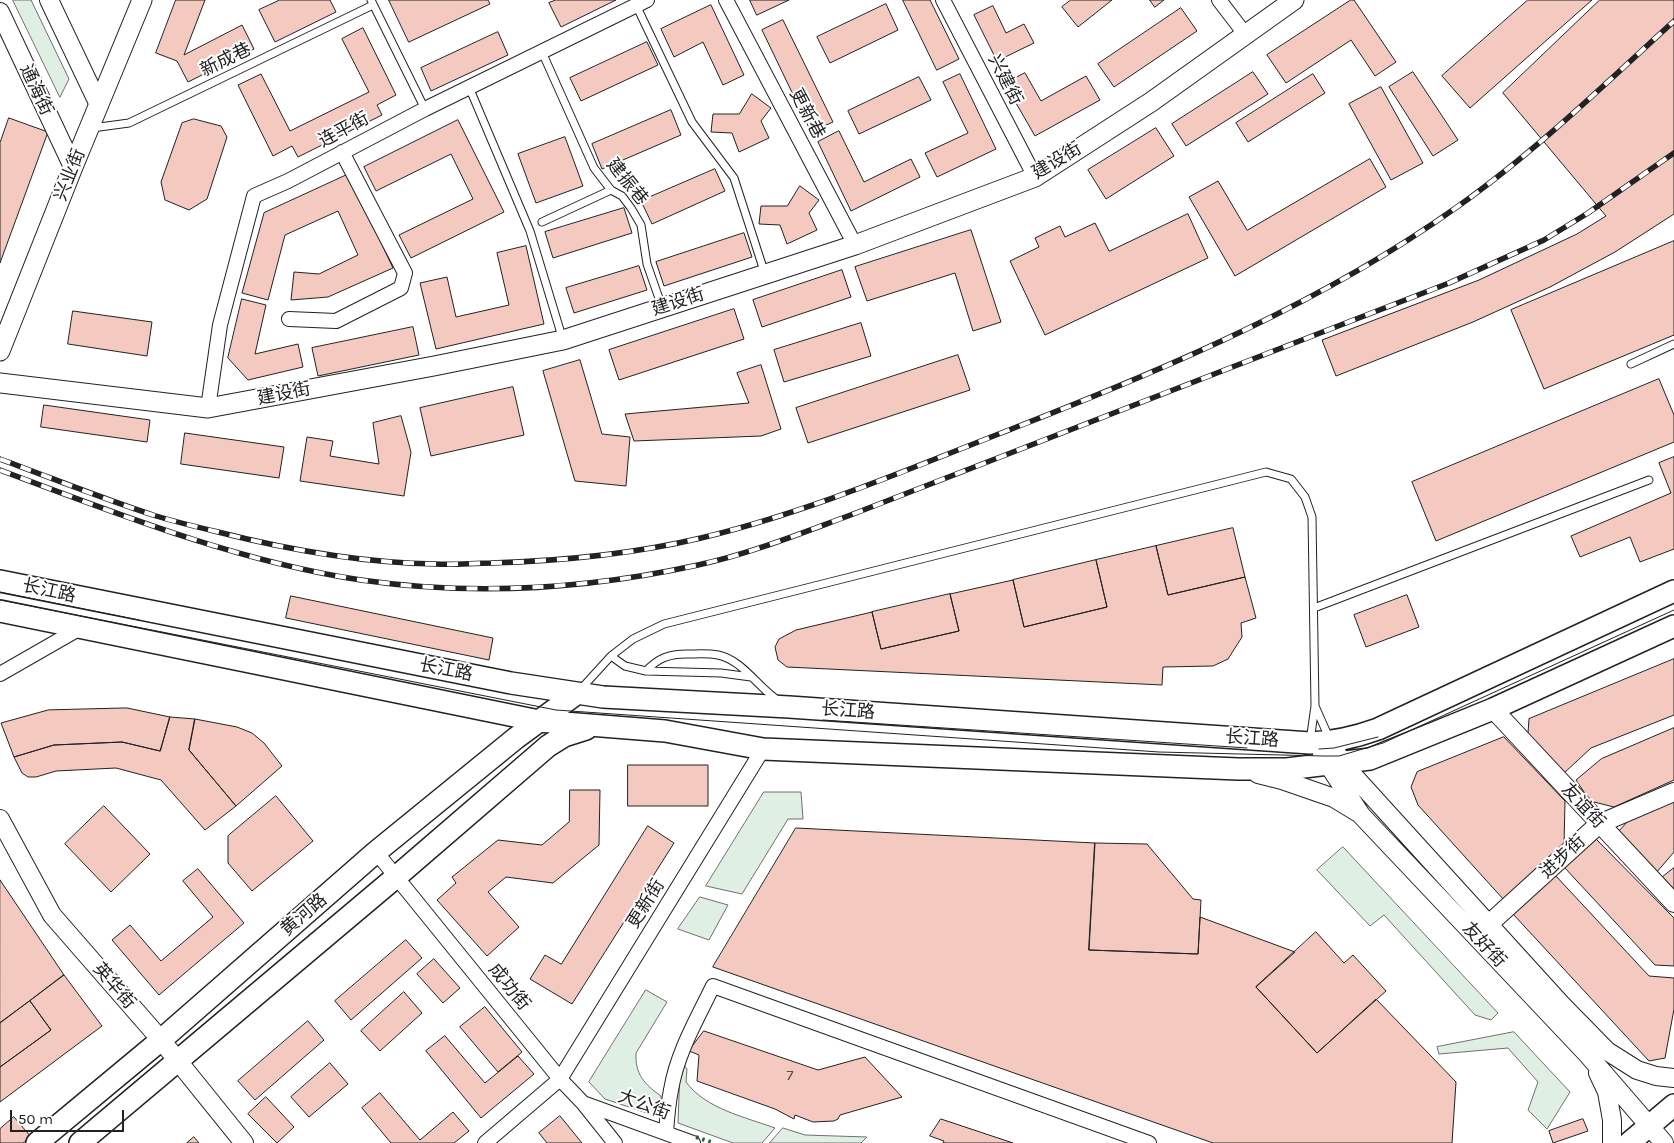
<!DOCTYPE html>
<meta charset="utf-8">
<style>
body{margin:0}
#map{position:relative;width:1674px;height:1143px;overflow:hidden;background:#fff;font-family:Karla,sans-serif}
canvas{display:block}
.scale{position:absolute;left:10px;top:1110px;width:114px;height:22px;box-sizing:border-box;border:2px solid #222;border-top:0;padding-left:6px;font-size:15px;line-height:18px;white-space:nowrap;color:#222;-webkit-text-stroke:4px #fff;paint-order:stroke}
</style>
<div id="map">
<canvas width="1674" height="1143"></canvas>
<div class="scale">50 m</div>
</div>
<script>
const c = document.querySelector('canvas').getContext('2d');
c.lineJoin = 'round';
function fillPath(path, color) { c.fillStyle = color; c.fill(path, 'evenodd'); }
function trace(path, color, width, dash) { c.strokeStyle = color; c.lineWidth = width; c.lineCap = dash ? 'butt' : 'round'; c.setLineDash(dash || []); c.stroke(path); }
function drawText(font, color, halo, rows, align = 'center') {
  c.font = font + ' Karla,"Noto Sans SC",sans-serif'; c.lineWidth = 4; c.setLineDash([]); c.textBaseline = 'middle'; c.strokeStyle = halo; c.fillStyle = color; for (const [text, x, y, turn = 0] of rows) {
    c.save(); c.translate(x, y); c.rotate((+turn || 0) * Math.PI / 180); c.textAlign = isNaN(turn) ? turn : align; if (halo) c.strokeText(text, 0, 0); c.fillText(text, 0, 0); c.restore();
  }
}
const green = new Path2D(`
 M13 0H31L69 79 60 97Z
 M764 792H801L803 819H788L742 894 706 886Z
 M1343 847 1498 1013 1491 1020 1475 1015 1384 915 1370 926 1317 870Z
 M700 897 728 905 709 940 678 929Z
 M646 990 667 1002 636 1053C635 1074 644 1084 661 1096L659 1117 605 1099 589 1082Z
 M1514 1032 1570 1092 1547 1129 1528 1110 1538 1082 1508 1048 1439 1054 1437 1047Z
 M684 1065 687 1069 686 1082C706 1109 745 1117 775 1128L762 1143H733L678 1123 680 1069Z
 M783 1128 805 1135 867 1137 861 1143H770Z`);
fillPath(green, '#e0efe3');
trace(green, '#6f6f6f', 1);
const building = new Path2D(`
 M176 0H205L184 55 242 25 254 49 188 82 177 61 156 53Z
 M280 0H330L336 12 275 42 259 10Z
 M389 0H488L490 4 409 42Z
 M556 0H616L561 27 549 3Z
 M750 0H789L757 15Z
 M903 0H930L959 59 937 70Z
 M1071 0H1112L1078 27 1062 7Z
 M1150 0H1164L1155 7Z
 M1351 0H1354L1396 62 1375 76 1351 40 1286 83 1267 55Z
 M1528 0H1592L1470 108 1442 76Z
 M1600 0H1674V214L1615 252 1550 287 1473 322 1336 376 1322 340 1479 280 1577 234 1606 216 1503 93Z
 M886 4 898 30 830 63 817 37Z
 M711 5 744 75 723 85 703 42 674 57 661 29Z
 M993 6 1006 33 1024 24 1034 43 997 61 974 15Z
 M1181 8 1197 31 1114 87 1098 64Z
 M783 20 833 122 811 132 762 30Z
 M363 28 396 95 377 105 382 115 298 157 292 146 273 156 238 85 261 74 290 131 369 92 342 39Z
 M498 32 508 55 431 91 421 68Z
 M647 42 658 65 581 101 570 78Z
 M1253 72 1268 94 1186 146 1172 124Z
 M1413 72 1458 140 1433 156 1389 87Z
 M1025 73 1041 101 1086 76 1100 100 1035 136 1005 84Z
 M960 74 996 149 937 177 925 153 968 133 943 82Z
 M1313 74 1325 93 1248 142 1236 123Z
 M919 77 931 100 859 134 848 111Z
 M1381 87 1423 163 1391 180 1349 104Z
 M752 94 771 108 761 121 769 138 739 152 732 133 711 132 713 114H739Z
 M671 110 681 135 602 169 592 144Z
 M9 118 48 132 0 263V143Z
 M194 119 221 126 227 137 207 199 189 210 165 200 161 182 182 123Z
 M458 120 504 212 411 258 399 235 473 199 451 154 376 191 364 167Z
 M1156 128 1174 156 1106 199 1088 170Z
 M839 131 864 182 911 159 920 177 851 211 818 142Z
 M565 137 583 186 536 203 518 154Z
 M1370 159 1386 187 1235 276 1189 197 1218 181 1247 230Z
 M715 169 725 191 652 224 641 201Z
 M349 174 393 268 328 297 291 300 294 272 319 274 358 255 338 211 285 235 268 300 242 293 264 213Z
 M800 186 819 200 809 213 817 230 787 244 780 225 759 224 761 206H787Z
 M624 208 632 233 553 258 545 232Z
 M1188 214 1208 258 1045 335 1010 261 1039 247 1035 238 1060 226 1065 237 1095 223 1109 251Z
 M971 230 1001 322 973 331 955 273 867 301 855 267Z
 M744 233 752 257 664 286 656 262Z
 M1674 241V335L1544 389 1511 310Z
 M526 246 544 324 436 349 420 283 447 277 456 317 509 305 497 253Z
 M639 266 647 290 574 313 566 288Z
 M842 270 851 297 762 327 753 300Z
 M242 299 266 305 255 354 298 344 303 367 248 380 228 358Z
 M734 309 744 339 619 380 609 350Z
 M73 311 152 322 147 356 68 344Z
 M861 323 871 356 784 382 774 350Z
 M413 327 419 355 318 376 312 348Z
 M958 355 970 390 808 443 796 408Z
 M580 360 602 434 630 437 626 486 575 481 543 371Z
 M761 365 781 429 761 436 634 441 625 414 749 403 737 373Z
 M1659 379 1674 415V442L1436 541 1412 482Z
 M513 387 524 435 431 456 420 408Z
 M44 405 150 420 147 442 41 427Z
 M401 416 411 452 404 496 300 481 307 437 333 441 330 456 379 464 373 423Z
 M185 433 284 447 279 478 181 464Z
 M1674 457V549L1640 562 1630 537 1580 557 1571 536 1671 493 1659 463Z
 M1233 528 1245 577 1168 595 1156 546Z
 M1156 546 1168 595 1245 577 1256 618 1241 623 1242 637 1228 659 1213 666 1163 667 1162 685 787 667 778 660 775 647 779 639 796 630 872 612 881 649 959 631 950 594 1013 580 1024 627 1107 607 1096 560Z
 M1096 560 1107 607 1024 627 1013 580Z
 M950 594 959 631 881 649 872 612Z
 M1407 595 1419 627 1366 647 1354 615Z
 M291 596 493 638 489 660 286 618Z
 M1674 659V715L1591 748 1563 774 1528 733 1529 719Z
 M127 708 170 717 160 751 122 742 54 745 14 757 1 723 48 710Z
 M170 717 195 719 189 750 236 806 205 830 161 780 116 768 56 771 36 777H28L22 773 14 757 54 745 122 742 160 751Z
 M195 719 237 727 252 733 264 743 282 766 236 806 189 750Z
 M1674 728V780L1614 807 1590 801 1576 780 1601 759Z
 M1504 737 1565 801 1564 846 1504 900 1418 805 1411 787 1417 772Z
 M628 765H708V806H628Z
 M570 790H600L599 845 553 883 506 877 488 892 519 927 487 956 437 900 456 883 452 877 498 840 542 845 569 822Z
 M276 796 313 841 252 891 228 863V836Z
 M1674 801V852L1656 873 1618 832 1628 821Z
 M104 806 150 854 111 892 65 844Z
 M648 826 674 843 572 1004 530 979 545 955 561 964Z
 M796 828 1095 843 1089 950 1198 954 1200 917 1295 952 1256 987 1317 1053 1376 999 1456 1082 1452 1143H1213L713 967Z
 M1594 837 1674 918V966L1655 965 1564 867Z
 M1095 843 1147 844 1193 899 1201 900 1198 954 1089 950Z
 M1674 868V891L1660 879Z
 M198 869 244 923 159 995 112 940 130 925 161 961 213 917 183 881Z
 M1555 875 1649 976 1674 978V1009L1665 1058 1649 1061 1513 914Z
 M0 880 64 975 0 1023Z
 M1316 932 1344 963 1353 955 1386 991 1317 1053 1256 987Z
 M406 940 422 958 351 1020 335 1001Z
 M434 959 460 988 443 1003 417 974Z
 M64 975 102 1026 0 1102V1067L51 1030 30 1001Z
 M404 992 422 1013 380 1051 361 1031Z
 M30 1001 51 1030 0 1067V1023Z
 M485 1007 522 1052 498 1072 460 1027Z
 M308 1021 324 1040 255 1100 238 1081Z
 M704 1031 818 1070 865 1057 902 1097 840 1115 838 1119 834 1121 813 1122 795 1115 794 1119 775 1109 697 1081 699 1055 689 1051Z
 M445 1036 485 1083 518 1056 534 1074 481 1118 426 1051Z
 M330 1063 348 1084 309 1117 291 1097Z
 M380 1093 420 1140 453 1112 469 1131 454 1143H391L362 1108Z
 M266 1097 294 1127 277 1143 248 1114Z
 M560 1116 582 1143H547L539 1133Z
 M14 1117 31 1137 23 1143H0V1129Z
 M941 1119 1013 1143H943L944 1141 930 1136Z
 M1583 1119 1588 1131 1553 1143 1549 1131Z
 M194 1137 199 1143H187Z`);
fillPath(building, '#f3c9c0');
trace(building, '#222', 1);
const service = new Path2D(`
 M371 0 425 109
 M636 5 692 122 734 178 765 274
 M542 52 594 168 611 190 622 196 631 208 641 225 647 264 662 307
 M469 87 530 231 563 340
 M92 128 129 123 373 5
 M542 222 611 190
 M1631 364 1674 344
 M1314 608 1649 480
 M611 656 625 666 646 671 721 673 751 677
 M646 671C658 658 669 654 687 654 697 654 708 653 718 655 743 660 758 688 779 701
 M580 690 611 656 633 639 664 624 1266 472 1291 479 1305 497 1312 517 1315 706 1310 741
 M1315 706 1330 740`);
const minor = new Path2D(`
 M726 0 855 245
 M943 0 1035 177
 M1219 0 1245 34
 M289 319 336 321 401 288 405 273 342 152
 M208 408 220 325 254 196 288 181 425 109 647 0
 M0 674 82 627
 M376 852 560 1079 583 1103 615 1143
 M583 1103 693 1143
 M666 1133C667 1119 668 1104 671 1090 677 1053 697 1019 713 986L1149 1143
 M485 1143 560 1079 763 749`);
const tertiary = new Path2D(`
 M49 0 99 105
 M0 12 73 167
 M1493 709 1674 903
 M1331 742 1342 763 1561 1004 1607 1051 1637 1070 1656 1076 1674 1078
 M1322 755 1361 815 1588 1055 1664 1143
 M1258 774 1282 780 1334 798 1357 812
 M0 819 52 915 161 1040 244 1143
 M1489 924 1599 824 1674 792
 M1598 1073 1607 1092 1612 1120V1143`);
const secondary = new Path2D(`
 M0 351 73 167 142 0
 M0 383 208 408 434 366 563 340 855 245 1035 177 1151 102 1294 0`);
const primary = new Path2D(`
 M0 581 511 683 603 697 789 707 1310 743C1334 742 1356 737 1378 729L1674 591
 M0 611 539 721 665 731 763 749 1238 769H1287L1370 759 1493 709 1674 626
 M37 1143 161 1040 376 852 516 738 576 694
 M80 1143 396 877 548 746 564 736 586 729
 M1629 1143 1674 1105`);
trace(service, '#222', 9);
trace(minor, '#222', 16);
trace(tertiary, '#222', 20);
trace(secondary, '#222', 21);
trace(primary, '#222', 24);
trace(service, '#fff', 7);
trace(minor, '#fff', 14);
trace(tertiary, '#fff', 18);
trace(secondary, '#fff', 19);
trace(primary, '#fff', 21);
trace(new Path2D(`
 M0 592 139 620
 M0 600 556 710 1159 752 1323 756H1339L1383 743 1674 610
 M823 720 1247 748
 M1319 749 1334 748 1378 737`), '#222', 1);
const rail = new Path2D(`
 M0 459C52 478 103 499 156 516 176 522 197 527 218 532 289 550 363 563 436 564 454 565 473 563 491 563 561 561 633 554 701 538 809 512 911 468 1014 428 1168 368 1322 303 1457 207 1535 152 1604 85 1674 21
 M0 470C118 514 236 561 361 580 472 596 588 589 698 565 749 554 799 534 848 516L1449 283 1544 240 1588 213 1674 153`);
trace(rail, '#222', 5.5);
trace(rail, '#fff', 4, [11]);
trace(new Path2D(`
 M696 1137 714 1143`), '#2f5e38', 4, [2.5, 4]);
drawText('15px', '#564c4a', null, [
 ["7",790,1076]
]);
drawText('18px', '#222', '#fff', [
 ["新成巷",226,60,-26],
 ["兴建街",1005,80,63],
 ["通海街",36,90,65],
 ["更新巷",807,114,62],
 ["连平街",344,130,-28],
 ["建设街",1057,161,-31],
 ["兴业街",70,175,-68],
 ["建振巷",627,182,51],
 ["建设街",678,302,-18],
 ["建设街",284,394,-11],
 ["长江路",49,591,12],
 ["长江路",446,670,11],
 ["长江路",848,711,4],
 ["长江路",1252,739,4],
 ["友谊街",1583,806,47],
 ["进步街",1563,857,-43],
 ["更新街",646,904,-58],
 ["黄河路",304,915,-41],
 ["友好街",1484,945,47],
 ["英华街",114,986,49],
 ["成功街",509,987,51],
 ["大公街",644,1105,20]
]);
</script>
